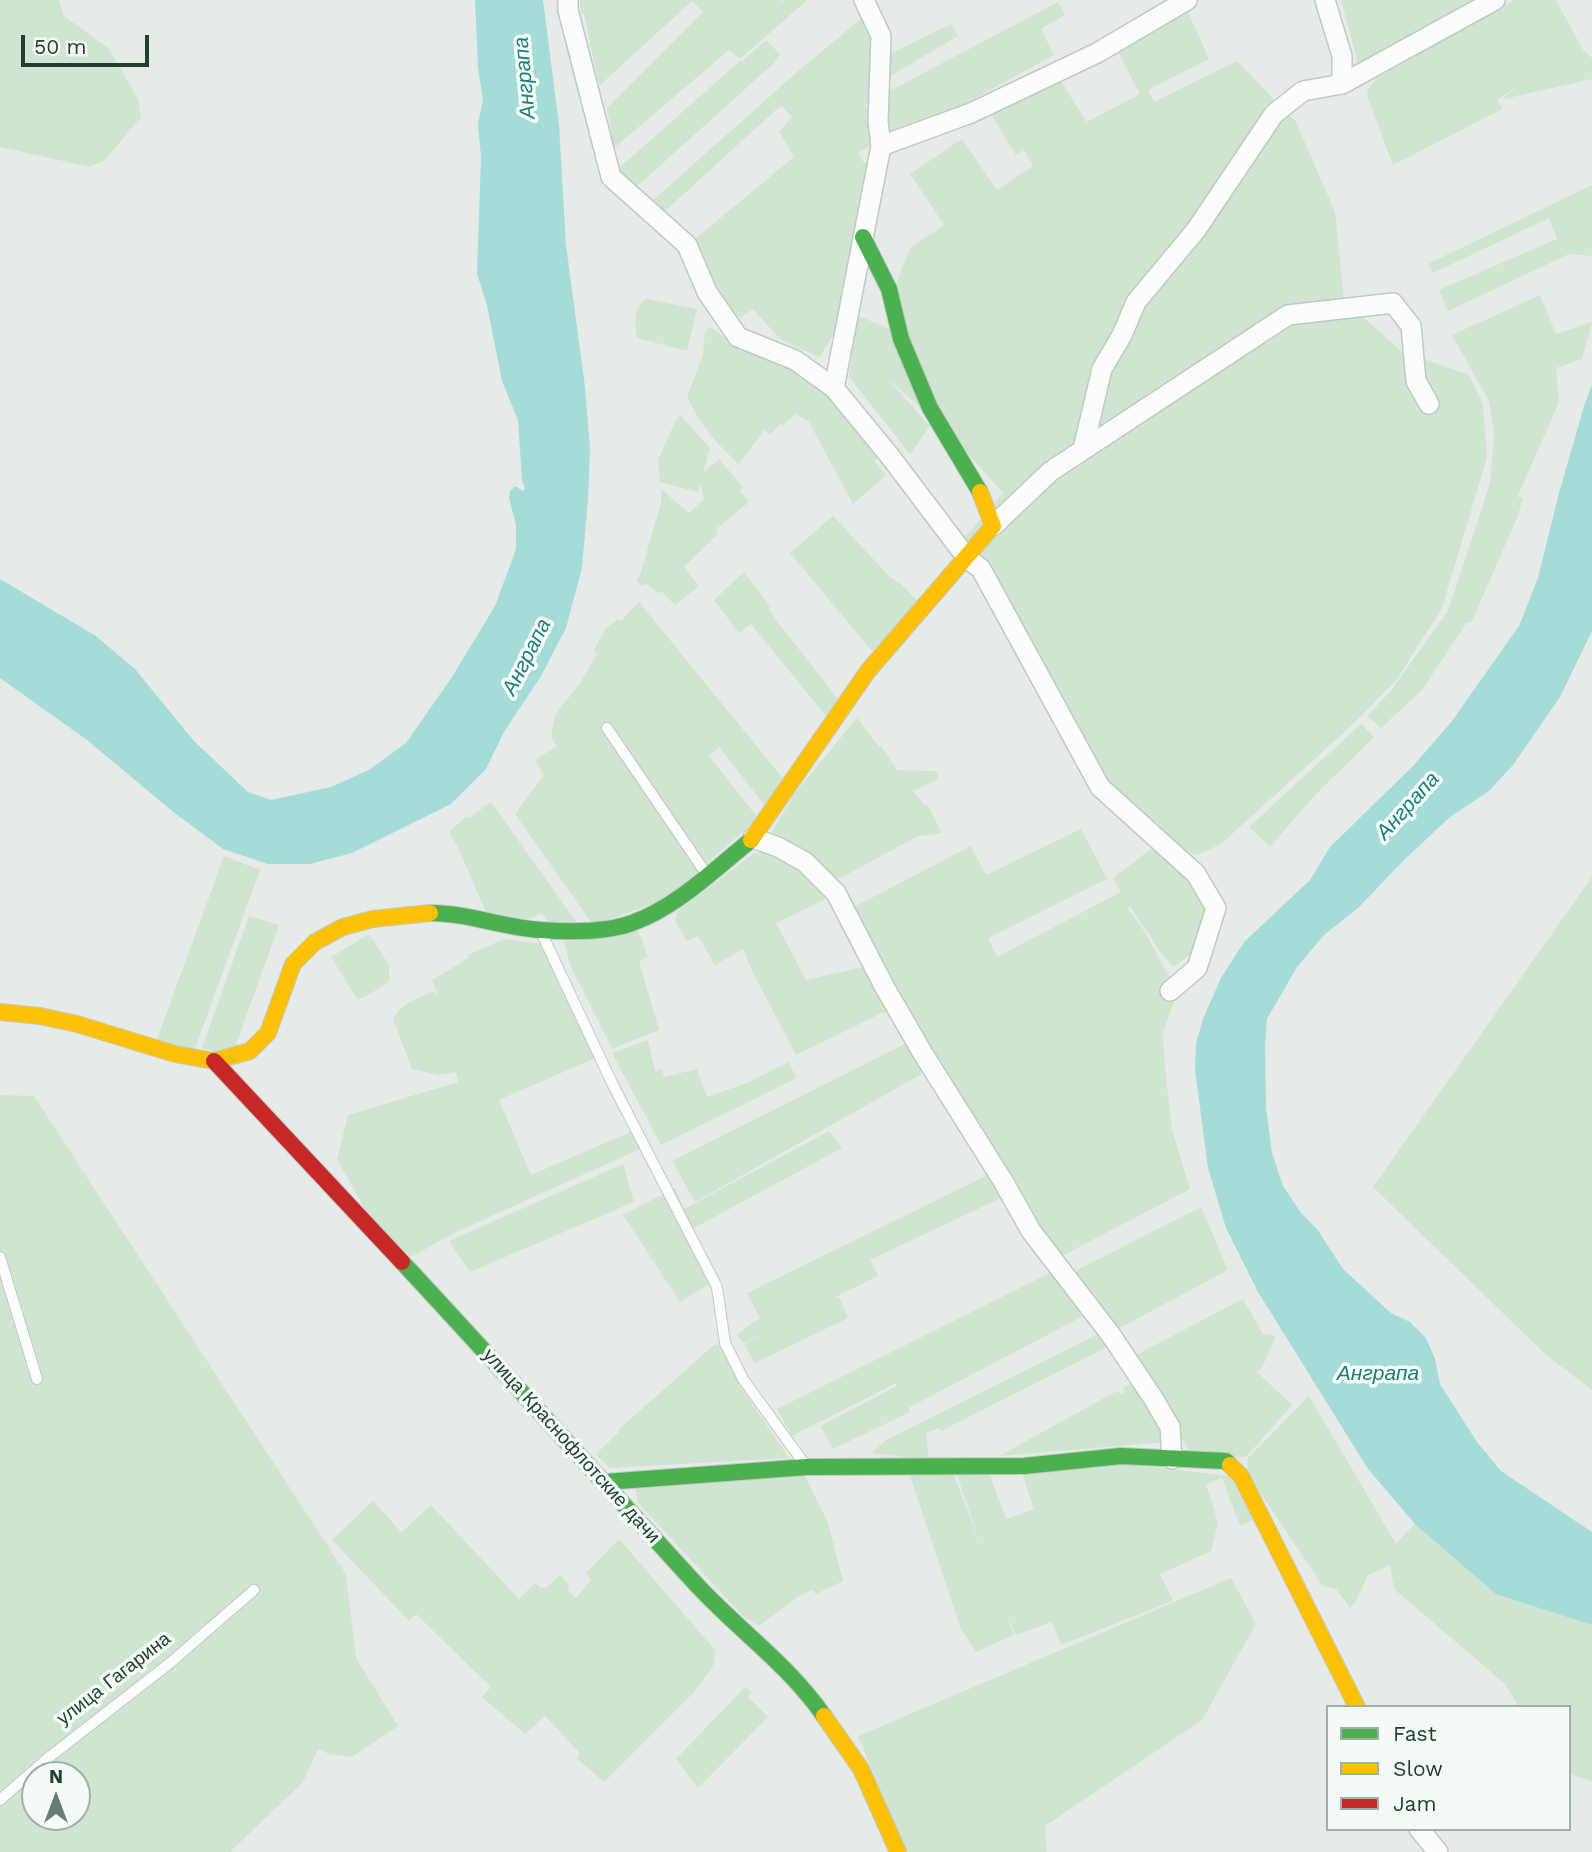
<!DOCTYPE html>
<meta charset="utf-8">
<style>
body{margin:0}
#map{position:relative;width:1592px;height:1852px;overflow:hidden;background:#e6ebe8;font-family:"Work Sans",sans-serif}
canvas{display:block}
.legend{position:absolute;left:1326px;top:1705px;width:245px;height:126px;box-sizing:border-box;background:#f4faf6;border:2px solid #a0b0a8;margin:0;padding:9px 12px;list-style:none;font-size:21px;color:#224032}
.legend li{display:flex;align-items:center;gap:14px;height:35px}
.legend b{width:35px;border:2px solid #a0b0a8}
.north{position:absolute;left:21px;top:1761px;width:70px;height:70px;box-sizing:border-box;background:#f4faf6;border:2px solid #a0b0a8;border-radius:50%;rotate:0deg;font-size:19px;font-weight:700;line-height:28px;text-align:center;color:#224032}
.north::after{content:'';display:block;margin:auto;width:24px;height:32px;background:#677c72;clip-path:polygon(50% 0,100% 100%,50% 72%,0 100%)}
.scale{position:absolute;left:21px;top:35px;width:128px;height:32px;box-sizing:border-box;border:4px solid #224032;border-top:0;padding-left:9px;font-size:21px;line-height:24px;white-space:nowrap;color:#224032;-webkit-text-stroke:5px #f4faf6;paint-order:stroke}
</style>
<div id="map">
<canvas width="1592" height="1852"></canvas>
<ul class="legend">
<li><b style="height:9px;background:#4caf50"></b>Fast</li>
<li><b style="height:9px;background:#ffc107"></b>Slow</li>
<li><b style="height:9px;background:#c62828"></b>Jam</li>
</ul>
<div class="north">N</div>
<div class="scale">50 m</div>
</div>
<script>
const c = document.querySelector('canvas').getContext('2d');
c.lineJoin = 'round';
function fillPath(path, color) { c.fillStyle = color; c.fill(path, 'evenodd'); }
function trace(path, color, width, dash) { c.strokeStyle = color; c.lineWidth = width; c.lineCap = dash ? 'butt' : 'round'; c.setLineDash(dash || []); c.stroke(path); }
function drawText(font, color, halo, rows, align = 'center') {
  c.font = font + ' "Work Sans",sans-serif'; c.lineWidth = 7; c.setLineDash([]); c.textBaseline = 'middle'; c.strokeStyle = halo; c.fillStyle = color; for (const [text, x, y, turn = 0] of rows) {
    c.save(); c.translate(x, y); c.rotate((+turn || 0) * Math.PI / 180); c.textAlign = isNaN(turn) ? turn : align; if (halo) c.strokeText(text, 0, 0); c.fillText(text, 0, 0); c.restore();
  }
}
fillPath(new Path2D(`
 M0 0H59L64 16 109 49 138 99 141 117 105 160 90 167 0 147Z
 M580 0H782L778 5 784 0H807L740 59 729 50 614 148 607 108 703 12 692 1 599 86 584 13 581 15Z
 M1341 0H1491L1360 70Z
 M1514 0H1556L1583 50 1592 58V79L1504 99 1505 96 1520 86 1497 99 1502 109 1393 165 1368 98 1367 91 1376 79Z
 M1058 2 1065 15 1041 29 1054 55 935 120 891 138 886 93Z
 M1184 3 1209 59 1148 90 1154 102 1237 61 1296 122 1335 212 1344 300 1401 351 1469 375 1483 404 1487 457 1442 608 1397 679 1352 725 1221 844 1197 855 1186 851 1132 804 1103 774 963 539 1003 493 950 434 886 377 930 426 910 454 849 377 857 315 889 329 886 310 910 248 944 225 910 174 962 139 997 190 1033 166 1024 150 1016 155 987 108 1054 71 1087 122 1140 94 1112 41Z
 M870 11 875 98 865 105 872 112 878 143 858 152 864 163 875 158 868 181 862 186C855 236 852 319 819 357L780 339 753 309 740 318C708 292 715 270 695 239L794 157 779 132 792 117 782 106 778 108 664 212 650 203 796 73Z
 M951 24 958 36 885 79 890 54Z
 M766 40 780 54 773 64 634 189 618 173V169L740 61H742Z
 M1592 185V256L1569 254 1448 311 1439 290 1557 239 1549 218 1433 273 1428 264Z
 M1540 295 1556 334 1592 322 1582 359 1556 368 1559 402 1520 491 1518 497 1523 498 1517 518 1471 623 1467 622 1422 690 1381 728 1367 716 1389 693 1448 611 1490 483 1494 433 1489 401 1452 335Z
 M646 299 697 309 687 351 637 338C635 322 633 310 646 299Z
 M710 327 736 345 820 376 884 453 874 461 886 475 853 504 809 422 796 414 783 425 781 423 771 434 764 430 739 464C713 440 703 428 687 397L703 355 705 332Z
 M680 415 710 448 703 473 719 459 743 487 740 491 749 502 716 529 718 534 684 567 699 586 675 605 661 591 658 593 645 583 642 586 636 581 640 575 661 503V489L689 513 704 499 700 484 698 492 660 482 658 460 676 420Z
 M833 516 891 578 900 583 921 605 872 651 790 553Z
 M744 572 770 606 768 608 773 614 772 615 838 699 826 716 751 624 739 633 714 600Z
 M639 602 785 781 766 807 719 747 709 756 758 818 667 899 593 925 515 814 544 775 535 760 557 746 551 737 555 715 580 683 597 654 594 650 606 628 618 619 621 621Z
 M857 718 879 747 881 746 897 770 934 771 938 773 937 780 913 791 925 805 927 804 942 833 918 836 835 881 771 833 794 794Z
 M1361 724 1374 737 1317 793 1270 847 1249 827Z
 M491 802 582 930 554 928 542 913 525 920 487 915 458 847 449 832 467 816 469 818Z
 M1081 829 1107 879 988 938 997 957 1121 892 1113 878 1156 845 1195 868 1209 923 1190 955 1173 967 1161 953 1130 906 1127 908 1145 932 1174 986 1175 998 1163 1033 1165 1068 1172 1130 1190 1189 1058 1258 882 966 884 963 854 907 971 846 986 875Z
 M762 852C791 853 812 878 832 896L776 923 806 980 863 967 866 976 874 979 890 1009 796 1055 751 969 743 949 715 965 698 936 687 941 675 921 678 911 754 853Z
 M224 856 260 870 193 1054 156 1042Z
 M1592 877V1390L1546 1355 1373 1187Z
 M249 916 279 925 232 1056 202 1048Z
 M638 930 648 957 639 961 659 1030 612 1049 570 965 564 942Z
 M369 934 389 965V982L365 997 357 999 331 957Z
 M504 939 548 945 600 1056 499 1100 531 1175 640 1128 649 1145 456 1232 411 1257 374 1225 337 1159 348 1115 458 1082 456 1072 439 1075 412 1069 393 1019C402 1003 418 998 434 991L439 998 432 980 469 958 468 955Z
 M648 1040 655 1071 662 1069 664 1077 697 1069 707 1097 747 1083 788 1062 797 1078 661 1145 612 1053Z
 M909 1042 927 1071 695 1202 672 1161Z
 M0 1095 34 1096 346 1574 356 1658 398 1726 352 1757 329 1754 318 1749 303 1782 230 1852H0ZM35 1775H77V1817H35Z
 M829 1131 842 1148 692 1229 717 1279 680 1302 623 1215 675 1188 684 1209Z
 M623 1164 634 1202 470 1272 449 1241Z
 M994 1172 1005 1196 870 1260 878 1276 831 1299 839 1297 848 1318 755 1363 744 1344 765 1333 743 1343 737 1334 760 1318 747 1293Z
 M1201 1207 1228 1270 1114 1331 1071 1273Z
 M1056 1270 1087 1314 908 1408 910 1412 833 1449 820 1426 897 1386 896 1383 792 1436 777 1409Z
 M1243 1299 1263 1334 1276 1336 1261 1370 1256 1371 1292 1405 1246 1457 1192 1456 1175 1425 1130 1358Z
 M1102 1332 1111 1345 941 1431 939 1428 926 1433 929 1460 872 1453 886 1440Z
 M714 1345 723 1346 739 1384 789 1458 610 1468 596 1454 619 1432 618 1430Z
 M1135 1381 1167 1442 999 1456 1117 1391 1122 1394 1125 1390 1123 1388Z
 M1309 1396 1396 1544 1415 1523 1496 1593 1592 1625V1782L1569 1773V1707H1519L1505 1684 1394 1589 1390 1565 1368 1575 1355 1603 1350 1608 1336 1589 1323 1586 1247 1473 1248 1458Z
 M1118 1463 1230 1476 1253 1520 1240 1526 1222 1478 1206 1484 1218 1523 1211 1551 1160 1574 1173 1601 1061 1645 1052 1622 1016 1635 1007 1616 1014 1635 976 1652 960 1627 909 1472H953L982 1549 956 1472 988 1470 1006 1519 1034 1509 1021 1470Z
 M804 1474 828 1523 843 1581 816 1594 812 1590 802 1594 759 1626 744 1617 638 1503 635 1489Z
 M373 1501 401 1532 395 1538 431 1505 519 1599 535 1583 541 1588H546L560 1575 569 1585 567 1590 576 1598 591 1580 586 1573 619 1539 716 1651 713 1666 694 1692 604 1782 577 1758 580 1753 545 1716 525 1734 482 1697 491 1687 416 1614 409 1621 332 1540Z
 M1231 1578 1256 1624 1202 1720 1045 1826 1047 1852H906L858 1736Z
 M745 1687 752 1692 748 1697 768 1717 698 1788 676 1759Z`), '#cfe4d1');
fillPath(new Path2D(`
 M475 0H543L559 125 566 245 585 387 590 449 588 499 582 568 566 628 541 676 504 732 486 769 451 804 352 853 310 864H268L223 849 172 811 87 740 0 678V579L96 636 135 669 194 741 248 792 271 800 331 787 369 770 406 743 452 677 495 606 516 549V525L509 498 510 491 515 486 523 491 525 488 522 480 518 420 502 381 487 305 477 274 481 157 478 124 483 100 478 68Z
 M1592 385V631L1560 697 1513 765 1489 791 1450 817 1402 862 1359 907 1323 936 1297 967 1267 1019 1265 1046 1266 1108 1272 1153 1283 1186 1301 1213 1317 1229 1343 1269 1391 1313 1410 1322 1426 1338 1435 1359 1440 1384 1477 1442 1501 1471 1592 1532V1625L1496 1594 1415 1524 1368 1469 1258 1292 1226 1228 1208 1168 1195 1070 1196 1044 1203 1019 1221 978 1244 942 1310 880 1330 847 1414 765 1452 721 1519 626 1538 578 1559 493 1585 403Z`), '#a6dcd8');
const lane = new Path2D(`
 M607 728 705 872
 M542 934 613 1085 717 1287 725 1343 743 1379 803 1462
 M0 1257 37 1379
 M0 1800 48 1758 170 1663 254 1590`);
const street = new Path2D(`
 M568 0V10L611 177 687 245 707 292 738 337 795 360 834 388 889 455 967 558 981 569 1100 787 1196 874 1216 908 1197 968 1170 991
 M1325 0 1342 56V84
 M881 146 971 113 1097 53 1187 0
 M834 388 881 146 878 121 881 36 864 0
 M1083 449 1102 369 1122 335 1136 302 1196 230 1274 114 1303 91 1342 84 1495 0
 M993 526 1051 471 1288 315 1393 303 1411 326 1416 381 1429 404
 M753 838 778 847 805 862 836 893 884 986 922 1052 1003 1181 1031 1231 1111 1335 1153 1398 1170 1427 1172 1459
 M1419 1829 1438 1852`);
const fast = new Path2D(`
 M863 237 889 289 901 339 930 408 980 492
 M430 913C468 913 504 928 541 930 569 932 605 933 632 923 677 907 715 869 751 840
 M402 1262C501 1368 597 1476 695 1583 737 1629 788 1664 824 1716
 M605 1482 807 1467 1024 1466 1121 1456 1226 1461 1230 1465`);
const slow = new Path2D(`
 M751 840 868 671 993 526 980 492
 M0 1012 40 1016 77 1024 175 1054 214 1061 250 1051 268 1033 293 964 315 942 343 927 373 919 430 913
 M1230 1465 1241 1476 1357 1707
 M824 1716 861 1769 898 1852`);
const jam = new Path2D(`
 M214 1061 402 1262`);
trace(lane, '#c3c8c5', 12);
trace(street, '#c3c8c5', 22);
trace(fast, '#c1c9c5', 18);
trace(slow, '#c1c9c5', 18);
trace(jam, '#c1c9c5', 18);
trace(lane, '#fbfcfc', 10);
trace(street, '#fbfcfc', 19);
trace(fast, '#4caf50', 16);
trace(slow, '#ffc107', 16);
trace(jam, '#c62828', 16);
drawText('19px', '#224032', '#f4faf6', [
 ["улица Краснофлотские дачи",571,1446,48],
 ["улица Гагарина",114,1679,-38]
]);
drawText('italic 21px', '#197f7c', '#f4faf6', [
 ["Анграпа",525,78,-95],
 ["Анграпа",527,657,-63],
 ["Анграпа",1408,806,-48],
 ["Анграпа",1378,1374]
]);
</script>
